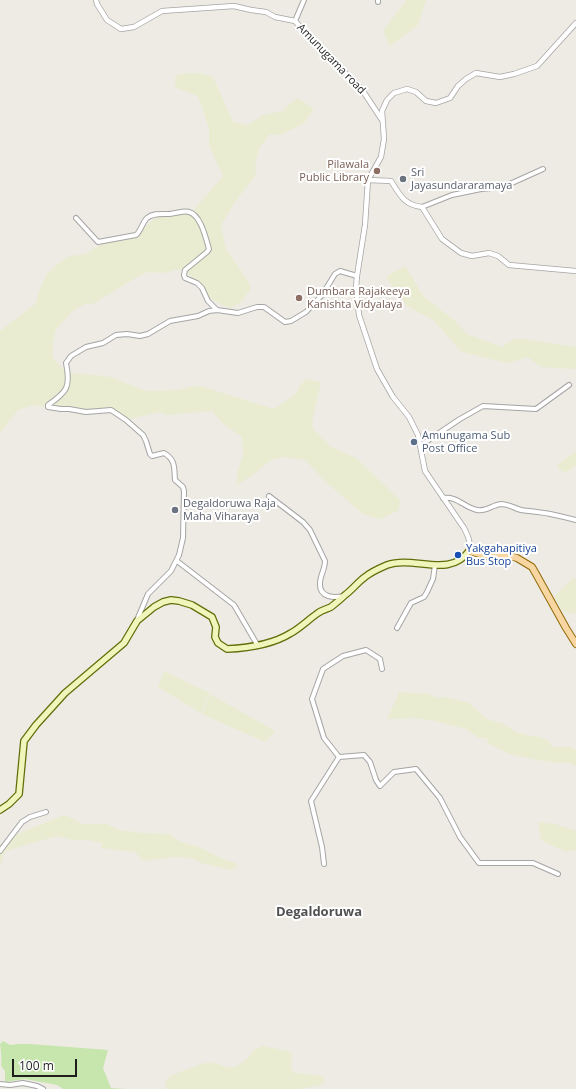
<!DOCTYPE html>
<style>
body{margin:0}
#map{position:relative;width:576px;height:1089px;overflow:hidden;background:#eeebe4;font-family:"Open Sans",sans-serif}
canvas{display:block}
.scale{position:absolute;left:12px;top:1059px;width:65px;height:18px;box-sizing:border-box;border:2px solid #1e1e1e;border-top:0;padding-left:5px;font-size:12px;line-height:14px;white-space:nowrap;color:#1e1e1e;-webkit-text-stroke:3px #fff;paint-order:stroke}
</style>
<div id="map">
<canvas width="576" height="1089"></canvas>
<div class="scale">100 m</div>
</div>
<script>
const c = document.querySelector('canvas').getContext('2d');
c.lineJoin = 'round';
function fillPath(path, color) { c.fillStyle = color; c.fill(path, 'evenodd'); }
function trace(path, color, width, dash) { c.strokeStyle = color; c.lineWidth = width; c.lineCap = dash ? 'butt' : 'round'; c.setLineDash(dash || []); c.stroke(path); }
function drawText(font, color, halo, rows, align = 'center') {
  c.font = font + ' "Open Sans",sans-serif'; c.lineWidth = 4; c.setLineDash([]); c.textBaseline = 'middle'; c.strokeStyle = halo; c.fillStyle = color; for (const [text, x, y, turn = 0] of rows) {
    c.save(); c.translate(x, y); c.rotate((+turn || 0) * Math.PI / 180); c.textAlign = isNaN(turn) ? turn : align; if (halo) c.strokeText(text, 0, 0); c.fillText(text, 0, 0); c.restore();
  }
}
fillPath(new Path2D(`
 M406 0H426L418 25 390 46 383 31 405 2Z
 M199 73 210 76 214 79 233 122 248 125 263 115 283 111 289 104 298 98 314 109 304 123 280 135 270 134 259 148 255 167 256 175 237 199 221 225 226 249 244 275 251 288 241 302 231 308 224 306 206 295 185 270H176L163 273 147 272 132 280 93 304H85L73 311 56 329 53 342 52 356 57 363 68 373 95 375 111 377 145 391 178 390 194 386H200L274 409 296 394 300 386 306 379 321 382 313 417 312 424 313 429 331 447 356 458 400 500 399 510 380 519 363 514 327 483 305 460 284 457 271 460 254 474 237 485V473L243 455 242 437 221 422 212 411 166 415 159 412 126 420 111 410 86 412 61 409 33 405 18 410 0 433V435V331L36 303 38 294 46 275 56 265 70 256 86 254 106 241 136 235 160 214 192 212 223 176 215 159 209 144V128L198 96 181 90 175 86V78L179 74Z
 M405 266 424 297 455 321 467 334 502 347 514 339H524L576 347V369L541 367 528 357 507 363 462 352 433 320 407 306 386 277Z
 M576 451V465L565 473 556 466Z
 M573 578 576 579V614L564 612 554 597Z
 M164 671 209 693 201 713 158 687Z
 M399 692 429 694 436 698 445 697 469 703 488 720 502 723 518 733 542 738 548 740 552 747H570L576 750V766L570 763H555L512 755 487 743 488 738H479L466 729 435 721 416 718 387 719Z
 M210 694 275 731 265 742 202 714Z
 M65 815 82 824H106L120 830 141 833 169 834 181 842 199 847 225 860 235 863 237 867 231 870 201 863 191 858 174 857 144 861 135 852 101 848 102 843 88 840H74L57 836 5 851 0 867V851L12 836Z
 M538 822 555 824 576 831V851L572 850 566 852 541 840Z
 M262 1046 288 1051 292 1055 291 1069 294 1073 322 1076 325 1081 321 1085 300 1089H167L165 1082 170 1076 201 1064 211 1062 229 1068 237 1066 247 1059 254 1050Z`), '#e9ecd0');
fillPath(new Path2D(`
 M3 1041 10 1045 18 1044H30L108 1050 103 1068 111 1088 126 1089H63L57 1085 25 1079 5 1082V1071L1 1066C2 1057 1 1052 0 1044Z`), '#c6e6ad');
const minor = new Path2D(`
 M378 2V0
 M295 21 304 0
 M422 207 452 195 481 189 503 187 543 169
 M76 218 98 242 136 235C141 231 142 223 147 218 153 213 161 214 168 214 174 214 185 210 189 212 201 215 206 239 209 249L207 252 185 270 184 275 185 278 197 283 202 288 208 301 217 310
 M421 445 460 419 483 406 536 409 569 385
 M269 496 303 522 310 530 325 561C325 569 320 576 320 583 319 598 334 598 344 596
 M443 498C458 496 463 507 477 510 486 512 492 505 501 504 508 504 514 508 521 510 526 511 532 511 537 512 550 513 563 517 576 520
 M177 561 234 605 258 646
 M137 620 148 594 171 571 179 555 183 538 184 491 183 487 175 480C174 468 176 460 164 453L152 456 150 454 146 441 143 435 126 420 111 410 86 412 69 409H61L48 407V405C67 392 71 387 66 363L71 356 86 347 103 343 116 335 127 334 140 336 148 334 170 321 198 316 209 311 217 310 238 313 257 307H264L285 322 291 321 306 312 322 295 335 274 340 271 357 276
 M397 628 411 603 424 597 427 592 433 579 435 565
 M382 669 380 659 366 650 343 656 323 669 312 699 324 738 339 757 364 755 370 762 376 780 380 786 394 772 416 769 440 798 460 837 479 863H533L558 874
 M0 851 22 822 30 817 46 812
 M324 864 322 847 311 801 339 757
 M0 1084 10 1085 23 1083 37 1086 43 1089`);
const tertiary = new Path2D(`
 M96 0 97 4 107 20 121 29 134 27 162 11 234 6 251 10 266 12 275 17 295 21 311 39 327 58 343 71 361 88 382 120
 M368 180 391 181C400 195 404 205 422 207L442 239 461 253 472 256 489 253 498 256 509 265 576 271
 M469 551C471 542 468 536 464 528L425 471 418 435 409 417 393 397 377 369 359 315 356 288 357 276 365 225 368 180 381 157 384 139 382 111 387 100 394 93 407 89 416 92 426 101 436 103 450 98 458 86 466 79 476 73 500 77 514 74 537 66 576 23`);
const secondary = new Path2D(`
 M0 810 9 804 19 794 24 741 36 725 65 693 124 643 137 621 154 607 163 602 171 600 179 601 192 605 212 617 216 627 215 637 218 643 227 649C249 648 272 645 291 633 300 628 308 620 318 613 322 610 327 609 331 607 336 603 341 599 345 595 352 590 358 582 365 577 371 572 380 568 387 565 414 555 449 579 469 551`);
const primary = new Path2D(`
 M469 551 487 556H510L517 558 532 567 536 574 566 628 576 644`);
trace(minor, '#a5a5a5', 6);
trace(tertiary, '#a5a5a5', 6);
trace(secondary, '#606f0a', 8);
trace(primary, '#906907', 8);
trace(minor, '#fff', 4);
trace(tertiary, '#fff', 4.5);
trace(secondary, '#f0f6bb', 5.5);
trace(primary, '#f7d6a1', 6);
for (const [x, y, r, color] of [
 [377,171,4,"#8d6e63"],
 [403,179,4,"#6b7280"],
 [299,298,4,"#8d6e63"],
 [414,442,4,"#5c6f8a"],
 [175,510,4,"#6b7280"],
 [458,555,4,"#1a4fb4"]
]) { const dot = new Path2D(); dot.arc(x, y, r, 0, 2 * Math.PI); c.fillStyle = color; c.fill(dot); trace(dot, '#fff', 1.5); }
drawText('11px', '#1e1e1e', '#fff', [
 ["Amunugama road",331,59,46]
]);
drawText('11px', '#785e54', '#fff', [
 ["Pilawala",369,165],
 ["Public Library",369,178],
 ["Dumbara Rajakeeya",307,292,"left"],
 ["Kanishta Vidyalaya",307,305,"left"]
], 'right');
drawText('11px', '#5b616d', '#fff', [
 ["Sri",411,173],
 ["Jayasundararamaya",411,186],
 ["Degaldoruwa Raja",183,504],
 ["Maha Viharaya",183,517]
], 'left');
drawText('11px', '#4e5e75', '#fff', [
 ["Amunugama Sub",422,436],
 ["Post Office",422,449]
], 'left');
drawText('11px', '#164399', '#fff', [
 ["Yakgahapitiya",466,549],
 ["Bus Stop",466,562]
], 'left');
drawText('bold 13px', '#515151', '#fff', [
 ["Degaldoruwa",319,912]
]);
</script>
